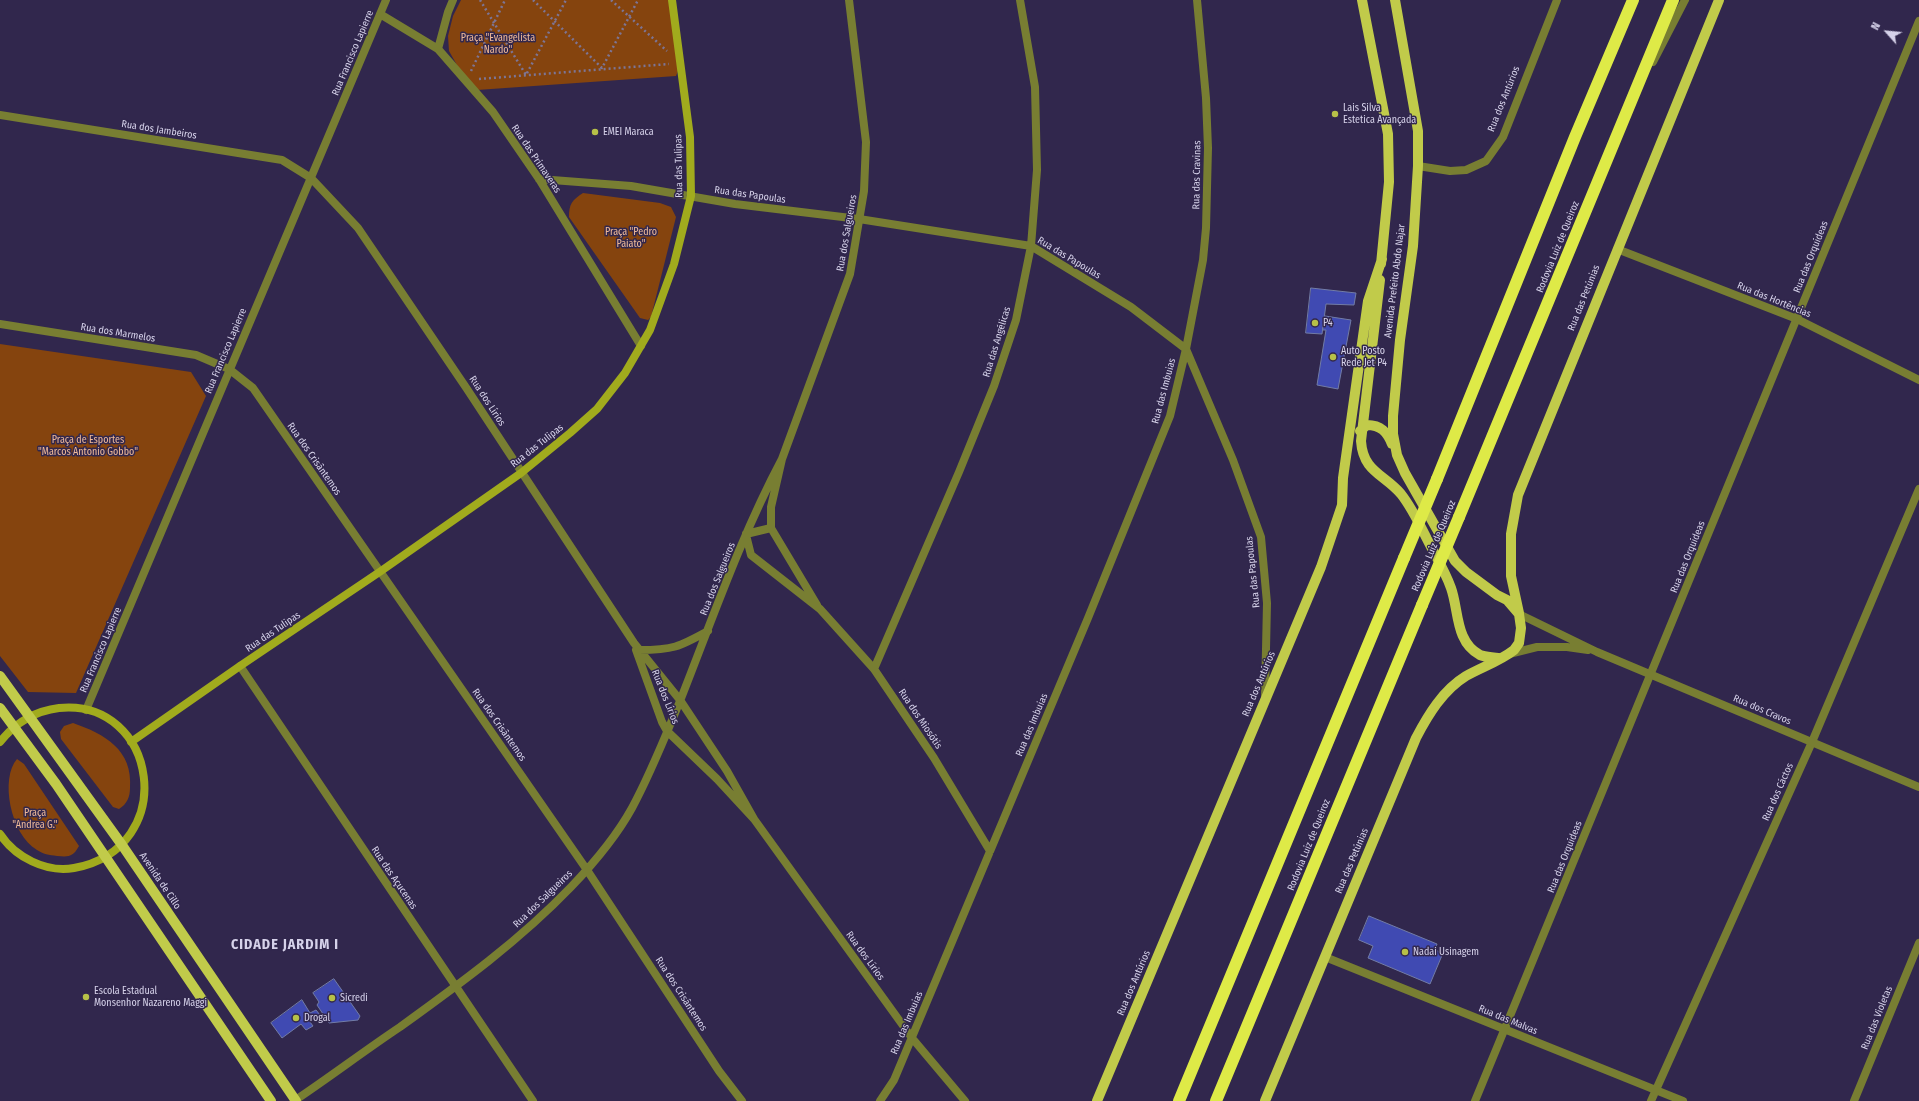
<!DOCTYPE html>
<meta charset="utf-8">
<style>
body{margin:0}
#map{position:relative;width:1919px;height:1101px;overflow:hidden;background:#31274d;font-family:"Fira Sans Condensed",sans-serif}
canvas{display:block}
.north{position:absolute;left:1867px;top:12px;width:40px;height:40px;-webkit-text-stroke:3px #31274d;paint-order:stroke;rotate:297deg;font-size:11px;font-weight:700;line-height:16px;text-align:center;color:#d6d2ea}
.north::after{content:'';display:block;margin:auto;width:14px;height:18px;background:#d6d2ea;clip-path:polygon(50% 0,100% 100%,50% 72%,0 100%)}
</style>
<div id="map">
<canvas width="1919" height="1101"></canvas>
<div class="north">N</div>
</div>
<script>
const c = document.querySelector('canvas').getContext('2d');
c.lineJoin = 'round';
function fillPath(path, color) { c.fillStyle = color; c.fill(path, 'evenodd'); }
function trace(path, color, width, dash) { c.strokeStyle = color; c.lineWidth = width; c.lineCap = dash ? 'butt' : 'round'; c.setLineDash(dash || []); c.stroke(path); }
function drawText(font, color, halo, rows, align = 'center') {
  c.font = font + ' "Fira Sans Condensed",sans-serif'; c.lineWidth = 3; c.setLineDash([]); c.textBaseline = 'middle'; c.strokeStyle = halo; c.fillStyle = color; for (const [text, x, y, turn = 0] of rows) {
    c.save(); c.translate(x, y); c.rotate((+turn || 0) * Math.PI / 180); c.textAlign = isNaN(turn) ? turn : align; if (halo) c.strokeText(text, 0, 0); c.fillText(text, 0, 0); c.restore();
  }
}
fillPath(new Path2D(`
 M461 0H671L681 63 676 76 477 90 466 81 449 51 448 36 453 16Z
 M583 193 660 203 671 207 676 217 651 317 648 320 640 318 569 217C569 204 572 200 583 193Z
 M0 344 191 372 206 396 76 693 28 692 0 656Z
 M73 723C105 734 133 750 130 788 130 797 127 804 119 809L113 807 61 739 60 732 64 726Z
 M17 759 24 764 79 846C73 857 69 857 57 856 49 855 43 854 37 850 10 834 0 778 17 759Z`), '#85440e');
const building = new Path2D(`
 M1311 288 1356 293 1354 305 1326 304 1322 334 1306 333Z
 M1325 316 1351 320 1338 389 1317 385 1326 330H1323Z
 M1369 916 1437 944 1435 950 1443 953 1430 984 1368 958 1373 946 1359 940Z
 M334 979 360 1016 358 1020 329 1023 317 1005 319 1002 313 993Z
 M302 1000 310 1013 316 1010 320 1015 310 1022 313 1026 306 1030 301 1024 282 1038 271 1023Z`);
fillPath(building, '#404ab2');
trace(building, '#727ca6', 1);
trace(new Path2D(`
 M480 0 526 75 566 0
 M533 0 602 68 638 0
 M611 0 667 51
 M471 71 505 0
 M479 79 669 64`), '#7d7595', 2.5, [2, 3]);
trace(new Path2D(`
 M1653 62 1685 0`), '#787e32', 8);
trace(new Path2D(`
 M380 14 438 49 493 112 539 179 641 346
 M438 49 448 12 453 0
 M0 115 282 160 311 178 358 228 467 389 634 643 680 700 727 771 754 819
 M1418 166 1450 171 1466 170 1486 161 1503 137 1557 0
 M539 179 631 186 735 204 859 219 1031 246 1131 307 1186 349 1233 460 1261 537 1267 603 1265 695
 M1617 249 1797 319 1919 380
 M0 324 196 355 229 369 253 388 587 870 719 1071 742 1101
 M771 528V507L782 459 850 274 864 191 866 142 849 0
 M771 528 817 605
 M746 534 771 528
 M746 535 751 555 820 609 874 669 934 758 990 851
 M636 650 662 722 667 731 717 779 754 819 912 1038 965 1101
 M639 650C673 650 679 647 708 631
 M240 666 533 1101
 M874 669 959 472 994 386 1016 320 1031 246 1037 170 1035 87 1020 0
 M86 710 386 0
 M1325 957 1683 1101
 M294 1101C330 1077 364 1051 400 1027 461 983 519 941 571 887 594 863 616 837 632 808 651 773 665 737 680 701 712 620 741 536 782 459
 M880 1101 894 1080 1088 618 1170 416 1186 349 1203 260 1206 228 1208 148 1206 98 1197 0
 M1475 1101 1919 21
 M1651 1101 1812 742 1919 489
 M1854 1101 1919 943`), '#787e32', 8);
trace(new Path2D(`
 M1519 614 1597 652 1919 787
 M1509 654 1537 647H1567L1588 650`), '#787e32', 8);
trace(new Path2D(`
 M0 742C15 723 35 711 59 708 158 698 181 848 74 868 46 873 15 857 0 834
 M131 742 240 666 381 571 521 473 570 433 597 409 625 373 650 330 674 264 691 196 690 137 672 0`), '#a1ab1d', 8);
trace(new Path2D(`
 M1362 0 1388 134 1389 182 1381 264
 M1380 280 1361 441C1363 472 1384 474 1401 494 1412 508 1419 523 1427 539 1435 555 1445 571 1451 588 1459 610 1455 642 1480 655 1485 657 1493 657 1498 658
 M1360 431 1367 425C1381 425 1387 432 1392 444
 M1519 613 1511 576V534L1518 495 1719 0
 M0 676 122 845 296 1101
 M0 708 56 784 271 1101
 M1097 1101 1321 567 1342 505 1343 478 1368 301 1382 259
 M1265 1101 1416 738C1428 715 1443 690 1466 676 1482 667 1500 661 1514 650L1519 643 1521 628 1519 614 1507 600 1497 595 1466 572 1455 561 1405 473 1397 455 1393 434V416L1400 340 1413 246 1418 166V131L1395 0`), '#c1cb4a', 10);
trace(new Path2D(`
 M1437 479 1575 137 1633 0
 M1459 517 1673 0
 M1179 1101 1404 558
 M1216 1101 1422 605`), '#deea47', 12);
trace(new Path2D(`
 M1404 558 1437 479
 M1422 605 1459 517`), '#deea47', 12);
for (const [x, y, r, color] of [
 [1335,114,4,"#b7c148"],
 [595,132,4,"#b7c148"],
 [1315,323,4,"#b7c148"],
 [1333,357,4,"#b7c148"],
 [1405,952,4,"#b7c148"],
 [86,997,4,"#b7c148"],
 [332,998,4,"#b7c148"],
 [296,1018,4,"#b7c148"]
]) { const dot = new Path2D(); dot.arc(x, y, r, 0, 2 * Math.PI); c.fillStyle = color; c.fill(dot); trace(dot, '#31274d', 1.5); }
drawText('10px', '#f1bb99', '#31274d', [
 ["Praça \"Evangelista",498,38],
 ["Nardo\"",498,50],
 ["Praça \"Pedro",631,232],
 ["Paiato\"",631,244],
 ["Praça de Esportes",88,440],
 ["\"Marcos Antonio Gobbo\"",88,452],
 ["Praça",35,813],
 ["\"Andrea G.\"",35,825]
]);
drawText('10px', '#d6d2ea', '#31274d', [
 ["Rua Francisco Lapierre",353,53,-67],
 ["Rua dos Antúrios",1504,99,-68],
 ["Rua dos Jambeiros",159,130,9],
 ["Rua das Primaveras",536,159,56],
 ["Rua das Tulipas",679,166,-91],
 ["Rua das Cravinas",1197,175,-89],
 ["Rua das Papoulas",750,195,8],
 ["Rua dos Salgueiros",847,233,-80],
 ["Rodovia Luiz de Queiroz",1558,247,-68],
 ["Rua das Orquídeas",1811,257,-68],
 ["Rua das Papoulas",1069,258,31],
 ["Avenida Prefeito Abdo Najar",1395,281,-83],
 ["Rua das Petúnias",1584,298,-68],
 ["Rua das Hortências",1774,300,22],
 ["Rua dos Marmelos",118,333,9],
 ["Rua das Angélicas",997,342,-73],
 ["Rua Francisco Lapierre",226,351,-67],
 ["Rua das Imbuias",1164,391,-75],
 ["Rua dos Lírios",487,401,57],
 ["Rua das Tulipas",537,446,-38],
 ["Rua dos Crisântemos",314,459,55],
 ["Rodovia Luiz de Queiroz",1434,546,-67],
 ["Rua das Orquídeas",1688,557,-68],
 ["Rua das Papoulas",1253,572,-96],
 ["Rua dos Salgueiros",718,579,-68],
 ["Rua das Tulipas",273,632,-34],
 ["Rua Francisco Lapierre",101,650,-67],
 ["Rua dos Antúrios",1259,684,-67],
 ["Rua dos Lírios",665,697,68],
 ["Rua dos Cravos",1762,710,23],
 ["Rua dos Miosótis",920,719,56],
 ["Rua dos Crisântemos",499,725,55],
 ["Rua das Imbuias",1032,725,-67],
 ["Rua dos Cáctos",1778,792,-66],
 ["Rodovia Luiz de Queiroz",1309,845,-68],
 ["Rua das Orquídeas",1565,857,-68],
 ["Rua das Petúnias",1352,861,-67],
 ["Rua das Açucenas",394,878,56],
 ["Avenida de Cillo",160,881,56],
 ["Rua dos Salgueiros",543,899,-44],
 ["Rua dos Lírios",865,956,54],
 ["Rua dos Antúrios",1134,983,-67],
 ["Rua dos Crisântemos",681,994,57],
 ["Rua das Violetas",1877,1018,-68],
 ["Rua das Malvas",1508,1020,22],
 ["Rua das Imbuias",907,1023,-67]
]);
drawText('10px', '#d6d2ea', '#31274d', [
 ["Lais Silva",1343,108],
 ["Estetica Avançada",1343,120],
 ["EMEI Maraca",603,132],
 ["P4",1323,323],
 ["Auto Posto",1341,351],
 ["Rede Jet P4",1341,363],
 ["Nadai Usinagem",1413,952],
 ["Escola Estadual",94,991],
 ["Monsenhor Nazareno Maggi",94,1003],
 ["Sicredi",340,998],
 ["Drogal",304,1018]
], 'left');
c.letterSpacing = '1px';
drawText('bold 14px', '#d6d2ea', '#31274d', [
 ["CIDADE JARDIM I",285,945]
]);
c.letterSpacing = '0px';
</script>
